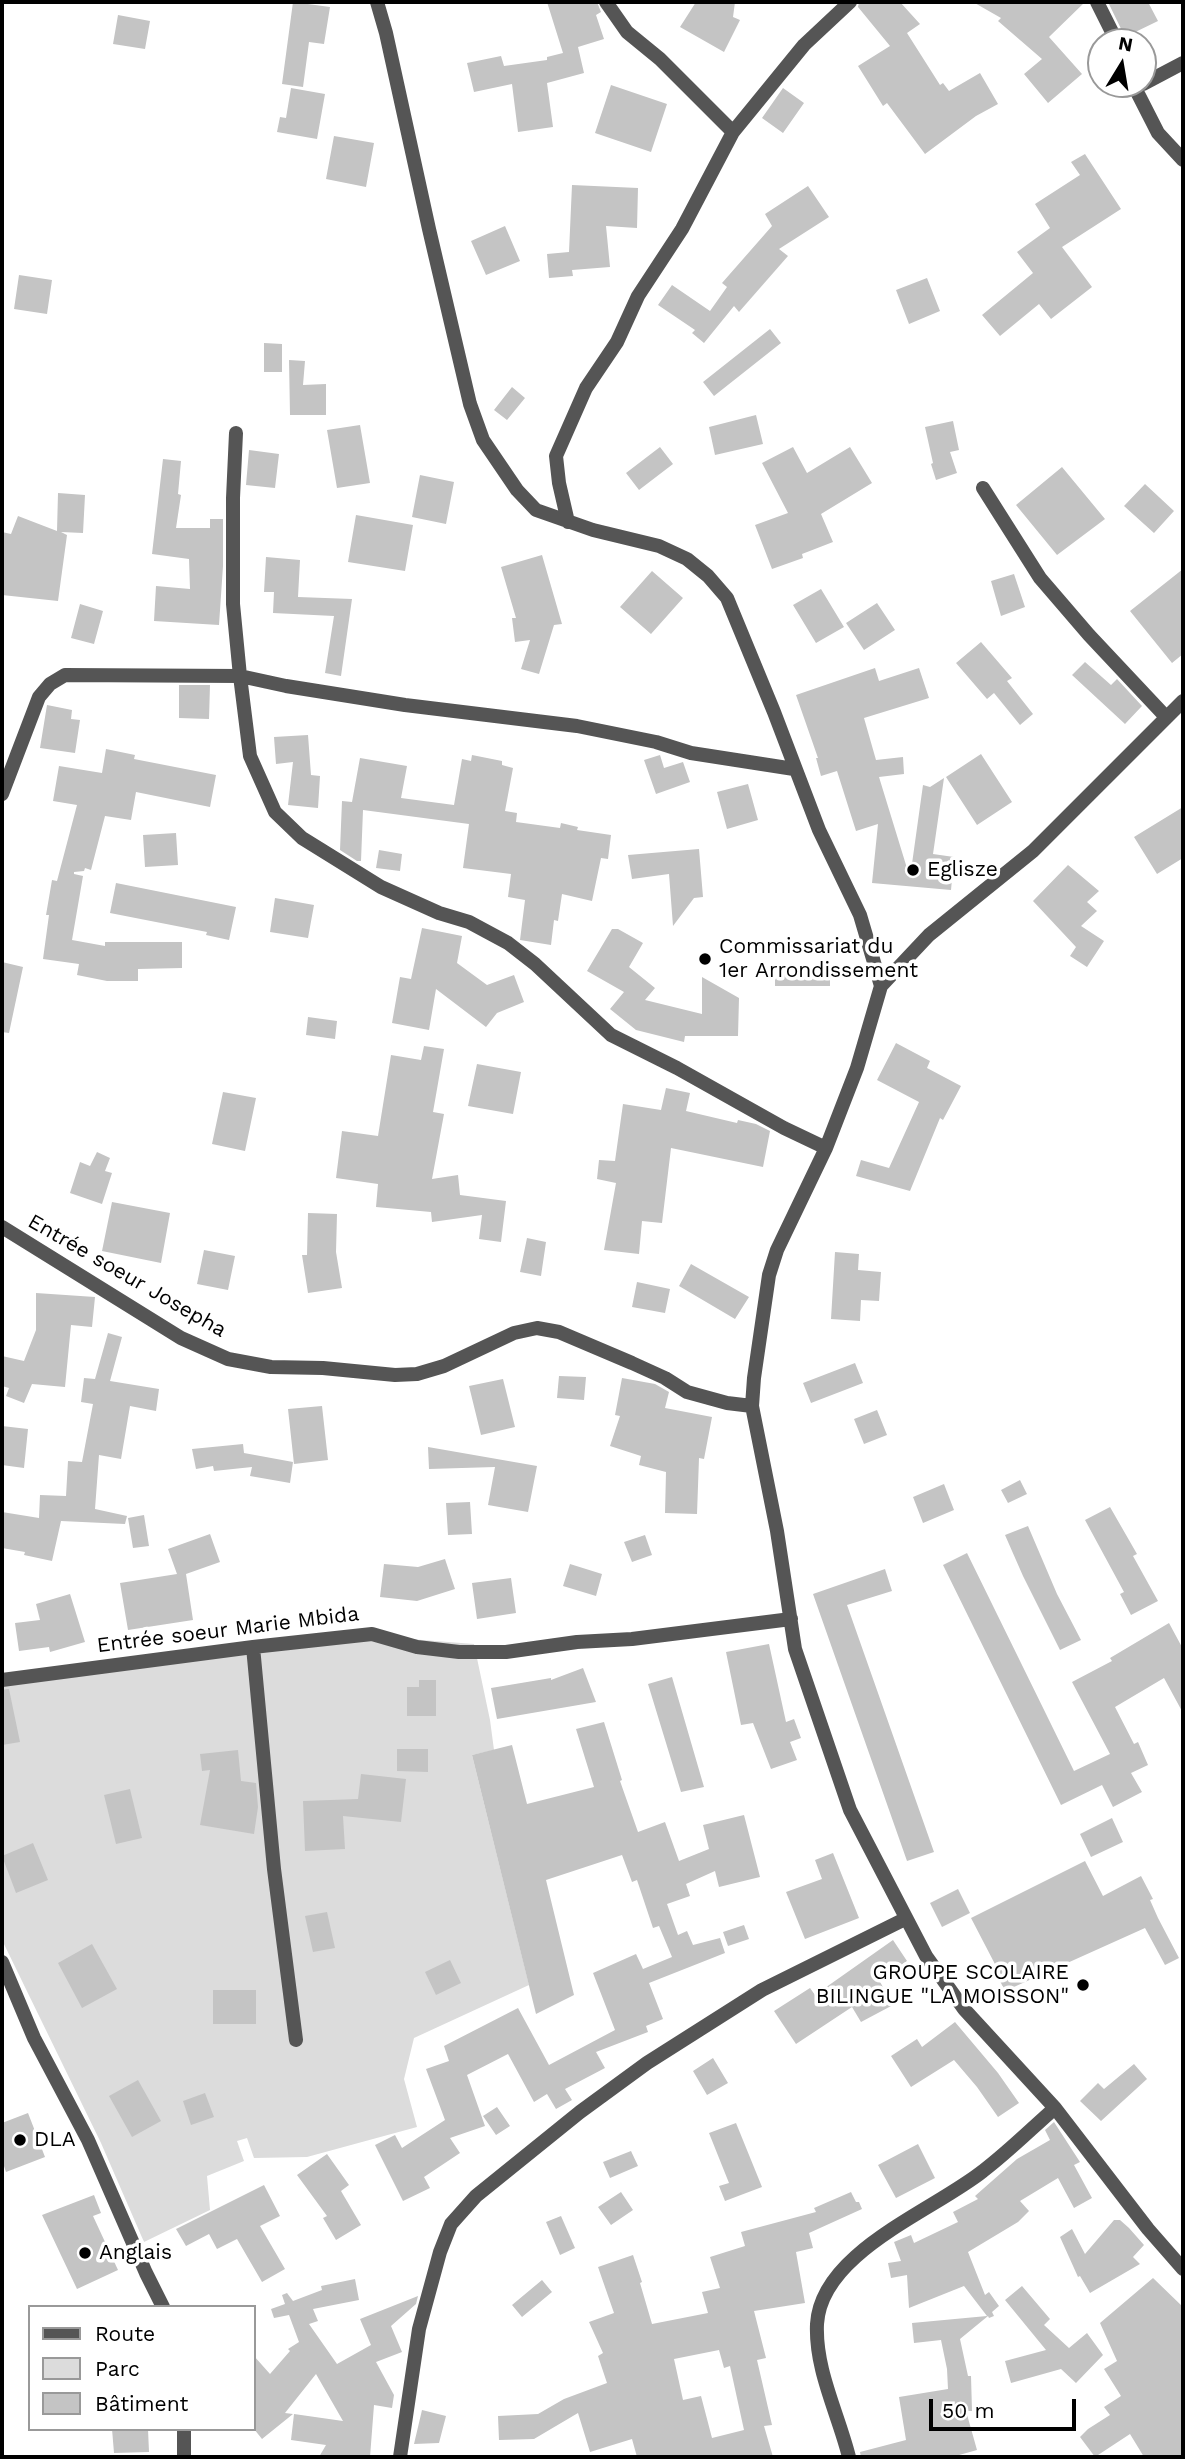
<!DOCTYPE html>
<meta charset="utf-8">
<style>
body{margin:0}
#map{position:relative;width:1185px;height:2459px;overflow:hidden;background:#fff;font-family:"Work Sans",sans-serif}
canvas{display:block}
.frame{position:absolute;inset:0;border:4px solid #000;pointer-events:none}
.legend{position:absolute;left:28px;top:2305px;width:228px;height:126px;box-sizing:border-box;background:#fff;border:2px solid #999;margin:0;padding:9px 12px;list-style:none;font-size:21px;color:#000}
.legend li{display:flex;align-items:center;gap:14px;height:35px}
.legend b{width:35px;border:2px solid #999}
.north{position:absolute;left:1087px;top:28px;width:70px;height:70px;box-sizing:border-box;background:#fff;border:2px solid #999;border-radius:50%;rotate:11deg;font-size:19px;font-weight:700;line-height:28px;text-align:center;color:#000}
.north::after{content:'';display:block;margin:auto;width:24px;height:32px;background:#000;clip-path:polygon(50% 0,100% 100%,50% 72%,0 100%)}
.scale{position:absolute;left:929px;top:2399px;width:147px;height:32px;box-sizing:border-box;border:4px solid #000;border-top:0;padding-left:9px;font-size:21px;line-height:24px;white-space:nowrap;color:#000;-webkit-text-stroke:5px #fff;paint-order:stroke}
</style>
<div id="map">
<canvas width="1185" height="2459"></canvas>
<div class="frame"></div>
<ul class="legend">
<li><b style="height:9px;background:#555"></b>Route</li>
<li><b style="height:19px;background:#dcdcdc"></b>Parc</li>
<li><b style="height:19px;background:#c4c4c4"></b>Bâtiment</li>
</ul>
<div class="north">N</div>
<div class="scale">50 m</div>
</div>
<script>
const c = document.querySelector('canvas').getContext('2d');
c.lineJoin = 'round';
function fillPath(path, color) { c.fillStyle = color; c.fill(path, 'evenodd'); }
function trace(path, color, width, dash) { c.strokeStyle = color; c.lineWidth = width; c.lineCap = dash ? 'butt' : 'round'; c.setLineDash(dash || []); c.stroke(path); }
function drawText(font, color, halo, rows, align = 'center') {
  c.font = font + ' "Work Sans",sans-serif'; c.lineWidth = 7; c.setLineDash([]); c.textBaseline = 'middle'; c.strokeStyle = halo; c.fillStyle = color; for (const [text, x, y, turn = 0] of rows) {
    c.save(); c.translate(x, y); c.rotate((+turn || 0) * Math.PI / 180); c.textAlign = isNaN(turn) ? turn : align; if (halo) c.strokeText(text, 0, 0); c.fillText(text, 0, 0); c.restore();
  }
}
fillPath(new Path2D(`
 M371 1636 474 1644 490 1720 494 1750 472 1755 529 1985 414 2038 404 2079 417 2127 307 2157 254 2158 247 2138 237 2141 244 2161 207 2176 210 2210 144 2242 101 2143 2 1940V1674Z`), '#dcdcdc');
fillPath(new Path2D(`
 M293 2 330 7 324 44 309 42 303 87 282 84Z
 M547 2H597L601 12 596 15 604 39 578 47 584 73 547 83 553 127 518 132 512 84 474 92 467 63 501 56 504 66 547 60V57L563 53Z
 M696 2H735L733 17 740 20 724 52 680 27Z
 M859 2H900L920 24 907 33 940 85 943 83 949 91 980 73 998 104 976 116 925 154 887 103 883 106 858 66 890 46 858 7Z
 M973 2H1085L1049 37 1082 74 1048 103 1024 74 1042 59 998 21 1001 18Z
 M1108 2H1148L1158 21 1125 37Z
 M118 15 150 21 145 49 113 44Z
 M611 85 667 104 651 152 595 133Z
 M291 88 325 94 317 139 277 132 280 117 286 118Z
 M783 88 804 103 783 133 762 118Z
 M334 136 374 143 366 187 326 179Z
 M1085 154 1121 209 1062 247 1092 287 1051 319 1039 304 1000 336 982 315 1033 273 1017 252 1050 228 1035 204 1080 175 1071 162Z
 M572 185 638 188 637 228 606 226 610 267 572 270 573 276 549 278 547 254 569 252Z
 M808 186 829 217 779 249 788 256 739 312 734 306 704 343 692 333 695 330 658 305 672 285 710 311 727 287 722 283 772 226 765 214Z
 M505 226 520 261 486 275 471 241Z
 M19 275 52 280 47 314 14 309Z
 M927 278 940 311 909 324 896 290Z
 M770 329 781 343 714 396 703 382Z
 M264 343 282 344V372H264Z
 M289 360 305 361 303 385 326 384V415H290Z
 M512 387 525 398 507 420 494 410Z
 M756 415 763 444 715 455 709 427Z
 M953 421 959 450 950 452 957 473 936 480 931 464 933 463 925 427Z
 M360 425 370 483 337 488 327 430Z
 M660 447 673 464 639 490 626 473Z
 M793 447 807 473 850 447 872 483 821 514 833 542 802 554 803 558 772 569 755 525 788 513 762 463Z
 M249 450 279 454 275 488 246 485Z
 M163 459 181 461 178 494 181 495 176 528H210V519H223V566L219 625 154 621 156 586 190 589 189 559 152 554Z
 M1062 467 1105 519 1057 555 1016 505Z
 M420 475 454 482 446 524 412 517Z
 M1145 484 1174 511 1154 533 1124 506Z
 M58 493 85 495 83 533 61 532 67 535 58 601 2 595V532L11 534 18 516 57 531Z
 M356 515 413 525 405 571 348 562Z
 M542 555 562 624 554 625 539 674 521 669 530 640 515 642 512 618H516L501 567Z
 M266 557 300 560 298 597 352 599 341 676 325 673 334 616 273 613 274 592H264Z
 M1183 569V654L1172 663 1130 611Z
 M652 571 683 598 651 634 620 607Z
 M1014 574 1025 607 1001 616 991 581Z
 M821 589 844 627 816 643 793 605Z
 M877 603 895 630 864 650 846 623Z
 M80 604 103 611 94 644 71 638Z
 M981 642 1012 678 1007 681 1033 714 1020 725 994 693 987 699 956 663Z
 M1085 662 1111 685 1117 679 1142 706 1125 724 1072 675Z
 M875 668 879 681 919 668 929 698 864 718 876 760 903 757 904 774 879 777 910 878 923 785 930 787 944 778 933 854 954 857 951 890 872 883 878 824 856 831 837 771 821 776 816 758H818L796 695Z
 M179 685H210L209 719 179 718Z
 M47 705 72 710 71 719 80 720 75 753 40 748Z
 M308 735 311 775 320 776 318 808 288 805 293 762 276 764 274 737Z
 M106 749 135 755 134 759 216 775 210 807 136 792 131 820 105 816 91 870 85 868 84 871 74 872V874L83 876 72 940 105 946V942H182V968L138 969V981H107L77 975 79 964 43 959 49 915H46L52 880 57 881 77 805 53 801 59 766 102 773Z
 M981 754 1012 802 977 825 946 777Z
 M472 755 502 761V765L513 768 505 811 517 813 516 822 560 828 561 823 578 827 577 830 611 835 608 859 601 858 592 901 562 894 558 921 554 920 551 945 520 940 525 900 508 897 511 874 463 868 469 824 363 810 361 861H357L340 850 342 801 352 802 360 758 407 766 401 798 454 805 462 759 471 761Z
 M660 755 664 768 683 762 690 782 656 794 644 760Z
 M748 784 758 820 727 829 717 792Z
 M1183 807V858L1157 874 1134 837Z
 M176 833 178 865 145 867 143 835Z
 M699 849 703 897 694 898 673 926 669 874 632 879 628 855Z
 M379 850 402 854 400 871 376 868Z
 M1068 865 1099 891 1087 902 1097 911 1081 926 1104 941 1087 967 1070 956 1076 947 1033 901Z
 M116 883 236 907 229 940 206 935 207 932 110 913Z
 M275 898 314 905 308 938 270 932Z
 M422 928 462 936 457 963 487 985 514 975 524 1002 497 1013 486 1027 436 989 429 1030 392 1023 400 977 411 979Z
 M612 929H618L643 943 629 967 655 988 645 1000 702 1014V977L739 998 738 1036H685L684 1042 636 1030 610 1009 624 992 587 971Z
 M2 962 23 967 9 1033 2 1032Z
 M775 966H830V986H775Z
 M308 1017 337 1021 335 1039 306 1035Z
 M896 1043 930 1061 927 1068 961 1086 943 1120 940 1118 910 1191 856 1176 861 1160 889 1168 919 1102 877 1080Z
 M424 1046 444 1049 433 1112 444 1114 432 1179 458 1175 460 1195 506 1201 501 1242 479 1239 482 1215 432 1222 431 1212 376 1207 378 1184 336 1178 342 1131 378 1136 391 1055 421 1060Z
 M477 1064 521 1072 513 1114 468 1106Z
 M666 1088 690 1093 686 1111 737 1123 738 1120 756 1124 770 1131 763 1167 671 1148 662 1223 642 1221 639 1254 604 1250 616 1183 597 1179 599 1160 615 1161 623 1104 661 1110Z
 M223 1092 256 1098 245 1151 212 1144Z
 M97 1152 110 1158 105 1171 112 1173 102 1204 70 1193 80 1162 90 1166Z
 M112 1202 170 1213 161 1263 102 1251Z
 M308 1213 337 1214 336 1252 342 1288 308 1293 302 1255H307Z
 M527 1238 546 1242 541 1276 520 1272Z
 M204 1250 235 1256 228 1290 197 1284Z
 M835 1252 859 1254 858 1270 881 1272 879 1301 861 1300 860 1321 831 1319Z
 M691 1264 749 1297 735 1319 679 1286Z
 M637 1282 670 1289 665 1313 632 1307Z
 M36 1293 95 1297 92 1327 71 1325 65 1387 32 1384 24 1403 6 1396 9 1388 2 1386V1356L24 1361 36 1330Z
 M108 1333 122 1337 110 1381 159 1389 156 1411 130 1406 121 1459 99 1455 95 1509 127 1516 125 1524 61 1521 52 1561 24 1555 25 1552 2 1548V1512L39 1518 40 1495 66 1496 68 1461 82 1462 93 1404 81 1402 84 1378 95 1379Z
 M855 1363 863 1383 811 1403 803 1383Z
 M559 1376 586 1377 584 1400 557 1398Z
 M622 1378 655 1384 669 1392 665 1408 712 1417 704 1459 699 1458 697 1514 665 1513 666 1472 639 1465 641 1456 610 1446 620 1416 615 1415Z
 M503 1379 515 1427 481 1435 469 1386Z
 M322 1406 328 1460 294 1464 288 1409Z
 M877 1410 887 1435 864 1444 854 1419Z
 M2 1426 28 1429 24 1468 2 1465Z
 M243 1444 244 1453 293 1462 290 1483 250 1476 252 1467 214 1471 213 1466 196 1469 192 1449Z
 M428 1447 537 1466 528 1512 488 1505 495 1467 429 1469Z
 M1020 1480 1027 1494 1008 1503 1001 1490Z
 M944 1484 954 1510 923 1523 913 1497Z
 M470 1502 472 1534 448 1535 446 1503Z
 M1110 1507 1137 1554 1133 1556 1158 1601 1131 1615 1120 1594 1124 1592 1085 1520Z
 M144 1515 149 1546 133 1548 128 1518Z
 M1028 1526 1057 1594 1081 1640 1060 1650 1023 1576 1005 1535Z
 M210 1534 220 1562 186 1574 193 1620 128 1630 120 1583 177 1574 168 1549Z
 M645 1535 652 1555 632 1562 624 1542Z
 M967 1553 1074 1771 1110 1754 1072 1682 1112 1661 1110 1658 1169 1623 1183 1649V1713L1164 1678 1115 1707 1134 1744 1138 1742 1148 1765 1131 1773 1142 1792 1113 1807 1102 1785 1061 1805 943 1565Z
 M445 1559 455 1589 417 1601 380 1597 384 1564 418 1567Z
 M570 1564 602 1574 596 1596 563 1586Z
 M885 1569 892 1591 847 1605 934 1852 907 1861 813 1594Z
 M511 1578 516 1613 477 1619 472 1583Z
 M70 1594 85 1642 50 1652 49 1647 19 1651 15 1623 40 1620 36 1604Z
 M769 1644 786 1722 794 1719 801 1738 790 1742 797 1760 771 1769 753 1723 741 1725 726 1652Z
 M583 1668 596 1702 497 1719 491 1688 551 1678V1680Z
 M672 1677 704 1787 681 1792 648 1684Z
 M419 1680H436V1716H407V1687H419Z
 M7 1689H9L20 1742 2 1745V1690Z
 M604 1722 622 1780 620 1781 638 1832 665 1822 679 1861 709 1849 703 1825 744 1815 760 1877 719 1887 715 1871 686 1884 690 1896 667 1904 678 1935 687 1931 693 1945 720 1938 725 1953 649 1983 663 2019 646 2026 648 2032 596 2052 605 2068 565 2089 572 2100 556 2109 547 2094 534 2102 508 2054 467 2075 485 2126 450 2138 460 2153 424 2177 430 2188 403 2201 375 2145 395 2135 402 2148 445 2120 426 2069 449 2061 444 2046 518 2008 549 2065 615 2030 593 1973 636 1954 643 1969 672 1957 659 1926 653 1928 637 1880 632 1882 622 1855 546 1880 574 1995 536 2014 472 1755 512 1745 527 1804 594 1787 576 1729Z
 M397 1749H428V1772L397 1771Z
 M238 1750 241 1781 256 1783 258 1807 254 1834 200 1825 210 1770 202 1771 200 1754Z
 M361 1774 406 1779 401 1822 343 1816 345 1849 305 1851 303 1801 358 1799Z
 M130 1789 142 1838 116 1844 104 1795Z
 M1112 1818 1123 1842 1091 1857 1080 1834Z
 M33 1843 48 1880 16 1893 2 1856Z
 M833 1853 859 1918 805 1939 786 1892 822 1879 815 1860Z
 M1085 1861 1103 1896 1141 1876 1153 1899 1150 1900 1158 1918 1179 1958 1165 1965 1145 1928 1005 1991 994 1969 997 1968 971 1918Z
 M958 1889 970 1913 942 1927 930 1903Z
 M327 1912 335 1948 313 1952 305 1916Z
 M744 1925 749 1939 728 1946 723 1932Z
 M893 1940 907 1961 879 1980 893 2005 861 2022 852 2007 796 2044 774 2011 810 1988 815 1995Z
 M92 1944 117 1989 82 2008 58 1963Z
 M450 1960 461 1983 436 1995 425 1972Z
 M213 1990H256V2024H213Z
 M955 2022 998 2073 1019 2103 998 2117 977 2087 954 2060 911 2087 891 2056 917 2039 922 2047Z
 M713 2058 728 2083 707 2095 693 2071Z
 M1134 2064 1147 2079 1101 2121 1080 2101 1098 2083 1104 2089Z
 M138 2080 161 2121 132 2137 109 2096Z
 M205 2093 214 2117 191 2125 183 2101Z
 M497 2107 510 2126 496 2135 483 2116Z
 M28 2113 45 2157 6 2172 2 2160V2123Z
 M1054 2122 1080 2162 1074 2165 1092 2198 1074 2208 1058 2178 1020 2201 1029 2211 1018 2222 968 2252 985 2295 989 2292 999 2306 992 2312 994 2316 989 2318 988 2316 960 2339 968 2376H971L972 2411H966L977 2450 952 2457H861L860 2452 906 2440 899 2397 948 2389 947 2369 941 2340 914 2343 912 2323 987 2316 964 2286 909 2308 907 2275 891 2278 888 2263 901 2261 894 2242 911 2235 914 2243 958 2222 953 2212 978 2199 975 2196 1017 2159 1050 2140 1045 2130Z
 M736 2123 762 2187 725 2201 719 2186 729 2183 709 2133Z
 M918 2144 935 2178 896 2198 878 2165Z
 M631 2151 638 2166 610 2178 603 2162Z
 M327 2154 349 2185 341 2191 361 2225 336 2240 323 2218 327 2216 297 2175Z
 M264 2185 280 2216 260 2226 285 2269 262 2282 237 2239 217 2249 209 2234 186 2246 176 2229Z
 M621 2192 633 2210 611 2225 598 2207Z
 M851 2192 856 2202H859L862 2209 809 2233 813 2248 796 2252 805 2303 754 2311 766 2358 757 2360 772 2425 764 2426 773 2457H637L632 2439 590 2452 578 2413 534 2439 499 2440 498 2416 538 2414 564 2399 607 2383 598 2356 603 2353 589 2322 614 2313 598 2267 633 2255 642 2282 640 2283 652 2324 708 2313 702 2292 720 2288 710 2257 745 2246 741 2232 816 2212 814 2208ZM719 2350 724 2368 730 2366 744 2430 712 2438 701 2396 683 2400 674 2359Z
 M94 2195 101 2213 93 2216 118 2270 77 2289 42 2215Z
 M561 2216 575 2248 560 2255 546 2222Z
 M1114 2220H1120L1129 2228 1144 2245 1133 2257 1140 2264 1090 2293 1080 2276 1078 2277 1060 2237 1072 2229 1085 2254Z
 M1153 2278 1183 2307V2457H1144L1130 2434 1095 2457 1080 2437 1088 2429 1110 2415 1104 2407 1121 2396 1104 2369 1117 2361 1100 2323Z
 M355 2279 359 2300 313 2309 318 2321 309 2324 337 2364 371 2345 360 2319 418 2296 416 2304 391 2326 402 2352 376 2362 394 2395 392 2408 374 2405 370 2457H319L326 2445 291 2440 294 2414 343 2421 316 2374 285 2413 293 2414 262 2439 254 2429V2356L270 2374 290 2351 288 2349 299 2342 289 2315 274 2318 271 2309 285 2304 282 2295 287 2293 293 2301 322 2290 321 2286Z
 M542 2280 552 2292 522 2317 512 2305Z
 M1022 2286 1050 2319 1044 2325 1069 2348 1087 2333 1103 2355 1076 2383 1061 2369 1011 2383 1005 2361 1046 2350 1005 2300Z
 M422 2410 446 2416 439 2443 414 2444Z
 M112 2429H148L149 2452 114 2453Z`), '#c4c4c4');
trace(new Path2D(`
 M377 2 386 33 429 229 470 404 483 440 517 490 536 510 593 530 659 546 687 559 708 576 727 598 774 712 819 830 860 915 881 986
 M606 2 627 32 660 59 733 132
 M1097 2 1117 42
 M1133 84 1158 133 1183 160
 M1143 84 1183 63
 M236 433 233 498V604L240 676 250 756 275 812 302 838 381 887 439 913 469 922 508 943 535 964 611 1035 677 1068 784 1128 826 1148
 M983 488 1040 578 1089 635 1166 717
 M568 522 559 483 556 456 586 388 617 342 638 296 682 229 733 132 804 45 850 2
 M2 794 39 697 50 684 65 675 240 676 286 686 405 705 577 726 656 742 691 753 794 769
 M881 986 857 1068 826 1148 777 1250 769 1275 754 1378 752 1406 777 1531 795 1649 850 1810 926 1956 964 2009 1055 2108 1148 2229 1183 2269
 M881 986 929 935 1033 851 1183 701
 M2 1227 181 1338 228 1359 271 1367 323 1368 395 1375 417 1374 444 1366 514 1333 537 1328 559 1332 632 1363 665 1378 687 1392 727 1403 752 1406
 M253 1647 274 1869 296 2040
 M2 1680 253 1647 372 1634 417 1647 459 1652H506L577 1642 632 1639 791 1619
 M2 1962 34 2038 88 2140 146 2273 163 2307
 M184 2429V2457
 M400 2457 419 2329 440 2252 451 2224 476 2196 580 2112 647 2063 762 1990 905 1919
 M849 2457C838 2413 815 2370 817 2324 821 2252 933 2211 983 2171 1008 2152 1031 2129 1055 2108`), '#555', 14);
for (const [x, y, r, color] of [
 [913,870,7,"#000"],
 [705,959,7,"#000"],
 [1083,1985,7,"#000"],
 [20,2140,7,"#000"],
 [85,2253,7,"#000"]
]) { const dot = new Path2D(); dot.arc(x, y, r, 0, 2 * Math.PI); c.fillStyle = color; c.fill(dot); trace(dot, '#fff', 2.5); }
drawText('21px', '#000', '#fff', [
 ["Eglisze",927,870],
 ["Commissariat du",719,947],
 ["1er Arrondissement",719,971],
 ["GROUPE SCOLAIRE",1069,1973,"right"],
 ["BILINGUE \"LA MOISSON\"",1069,1997,"right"],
 ["DLA",34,2140],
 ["Anglais",99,2253]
], 'left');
drawText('21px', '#000', '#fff', [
 ["Entrée soeur Josepha",127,1276,30],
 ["Entrée soeur Marie Mbida",228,1630,-7]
]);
</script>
